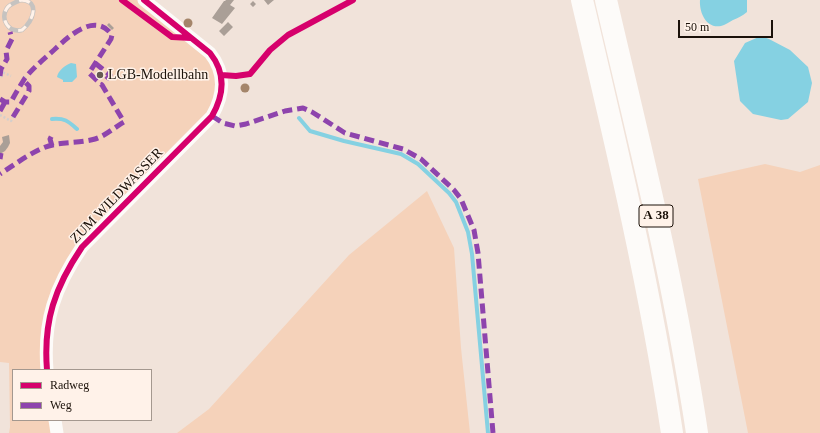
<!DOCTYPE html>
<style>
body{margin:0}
#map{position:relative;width:820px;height:433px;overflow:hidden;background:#f1e3da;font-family:Georgia,serif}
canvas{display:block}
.legend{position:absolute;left:12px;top:369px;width:140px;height:52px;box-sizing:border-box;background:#fff2e9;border:1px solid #a4988f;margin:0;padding:5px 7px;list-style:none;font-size:12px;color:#1b1109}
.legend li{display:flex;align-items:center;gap:8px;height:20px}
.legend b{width:20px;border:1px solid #a4988f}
.scale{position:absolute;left:678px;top:20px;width:95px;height:18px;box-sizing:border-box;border:2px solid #1b1109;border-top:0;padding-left:5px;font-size:12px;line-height:14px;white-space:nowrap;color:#1b1109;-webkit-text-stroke:3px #fff2e9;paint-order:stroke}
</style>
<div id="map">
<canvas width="820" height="433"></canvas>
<ul class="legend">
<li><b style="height:5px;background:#d6006c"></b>Radweg</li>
<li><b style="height:5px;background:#8e44ad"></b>Weg</li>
</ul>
<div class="scale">50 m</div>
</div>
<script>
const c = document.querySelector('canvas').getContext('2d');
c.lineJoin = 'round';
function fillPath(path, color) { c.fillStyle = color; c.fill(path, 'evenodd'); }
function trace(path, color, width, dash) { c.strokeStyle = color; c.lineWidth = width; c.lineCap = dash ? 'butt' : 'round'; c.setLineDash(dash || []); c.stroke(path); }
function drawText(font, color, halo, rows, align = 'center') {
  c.font = font + ' Georgia,serif'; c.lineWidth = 3; c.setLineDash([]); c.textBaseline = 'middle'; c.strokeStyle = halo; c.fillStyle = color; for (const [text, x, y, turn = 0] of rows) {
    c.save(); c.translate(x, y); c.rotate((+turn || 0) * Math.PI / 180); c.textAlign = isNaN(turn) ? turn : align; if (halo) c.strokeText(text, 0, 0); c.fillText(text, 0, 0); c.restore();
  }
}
fillPath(new Path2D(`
 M0 0H144L214 58 218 105 82 247 60 284 47 370H13V420H55L57 433H9L10 427 9 363 0 362Z
 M765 164 800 172 820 165V433H748L698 179Z
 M427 191 454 248 461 348 470 433H177L209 409 349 255Z`), '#f5d2ba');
fillPath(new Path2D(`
 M700 0H747V12C742 16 738 18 733 20 729 22 725 25 721 26 706 29 699 12 700 0Z
 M761 36 769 39 790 50 808 67 812 83 808 102 788 119 781 120 753 114 740 101 734 61 745 43Z
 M71 63 76 64 77 77 72 82H63V80L57 77C58 71 65 65 71 63Z`), '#85d1e2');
trace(new Path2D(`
 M299 118 310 131 344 141 401 154 418 164 449 193 456 202 468 232 472 254 488 433
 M52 119C65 118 68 121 77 129`), '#85d1e2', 4);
fillPath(new Path2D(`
 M226 0H234L230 5 235 8 222 24 212 18 224 1H225Z
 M264 0H274L268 5Z
 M253 1 256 4 253 7 250 4Z
 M228 22 233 27 224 36 219 31Z
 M109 23 114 28 112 30 107 25Z
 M9 135 10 143 8 147 5 151 0 154V146L3 142 2 137Z`), '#aa9f97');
trace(new Path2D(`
 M122 0 134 10
 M1 77 4 73 11 76
 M24 78 25 75
 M0 115 11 121 13 117`), '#d3cfcc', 2.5, [2, 2]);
trace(new Path2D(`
 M47 370C43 321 55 287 82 247L212 116C224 95 226 73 210 53L144 0
 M55 420 57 433`), '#fdfbf9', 13);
trace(new Path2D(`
 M582 0C616 144 650 287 672 433
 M606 0C633 116 662 232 683 349 688 377 693 405 697 433`), '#fdfbf9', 22);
const rail = new Path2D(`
 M21 0C41 1 33 21 22 30 8 33 0 19 7 8 10 4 16 2 21 0Z`);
trace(rail, '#c6c3c0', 4.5);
trace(rail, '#fff2e9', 3, [9]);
trace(new Path2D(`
 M95 63 110 75 102 85
 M0 76 1 69 7 59 6 51 12 39 10 32
 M0 99 5 102H11C15 94 20 86 25 78 34 67 44 59 54 50 68 37 95 11 112 35L111 39 89 73 102 85 124 122C115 127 105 136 95 139 78 144 59 141 43 148 27 155 14 165 0 174
 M0 111 5 102
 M212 116 223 123 235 126 246 124 285 111 303 108 312 112 345 133 403 149 421 159 454 190 461 199 474 230 478 253 493 433
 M13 117 29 91V86L24 81
 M52 146 50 139 53 133
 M0 159 1 153`), '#8e44ad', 5, [10, 5]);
trace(new Path2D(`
 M122 0 172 37 191 38
 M221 75 236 76 250 74 270 50 288 35 353 0
 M47 370C43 321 55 287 82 247L212 116C224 95 226 73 210 53L144 0`), '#d6006c', 6);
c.fillStyle = '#a4856a';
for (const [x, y] of [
 [188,23],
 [245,88]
]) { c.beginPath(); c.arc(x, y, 4.5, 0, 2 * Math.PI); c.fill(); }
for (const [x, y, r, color] of [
 [100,75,4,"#665a52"]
]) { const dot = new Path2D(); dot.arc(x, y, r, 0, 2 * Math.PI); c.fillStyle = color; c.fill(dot); trace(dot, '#fff2e9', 1.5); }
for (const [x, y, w] of [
 [656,216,34]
]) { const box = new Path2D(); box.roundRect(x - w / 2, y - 11, w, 22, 3); c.fillStyle = '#fff2e9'; c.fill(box); trace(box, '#1b1109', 1); }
drawText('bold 13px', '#1b1109', null, [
 ["A 38",656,216]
]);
drawText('14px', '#1b1109', '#fff2e9', [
 ["LGB-Modellbahn",108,75]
], 'left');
drawText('14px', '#1b1109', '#fff2e9', [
 ["ZUM WILDWASSER",117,196,-46]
]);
</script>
